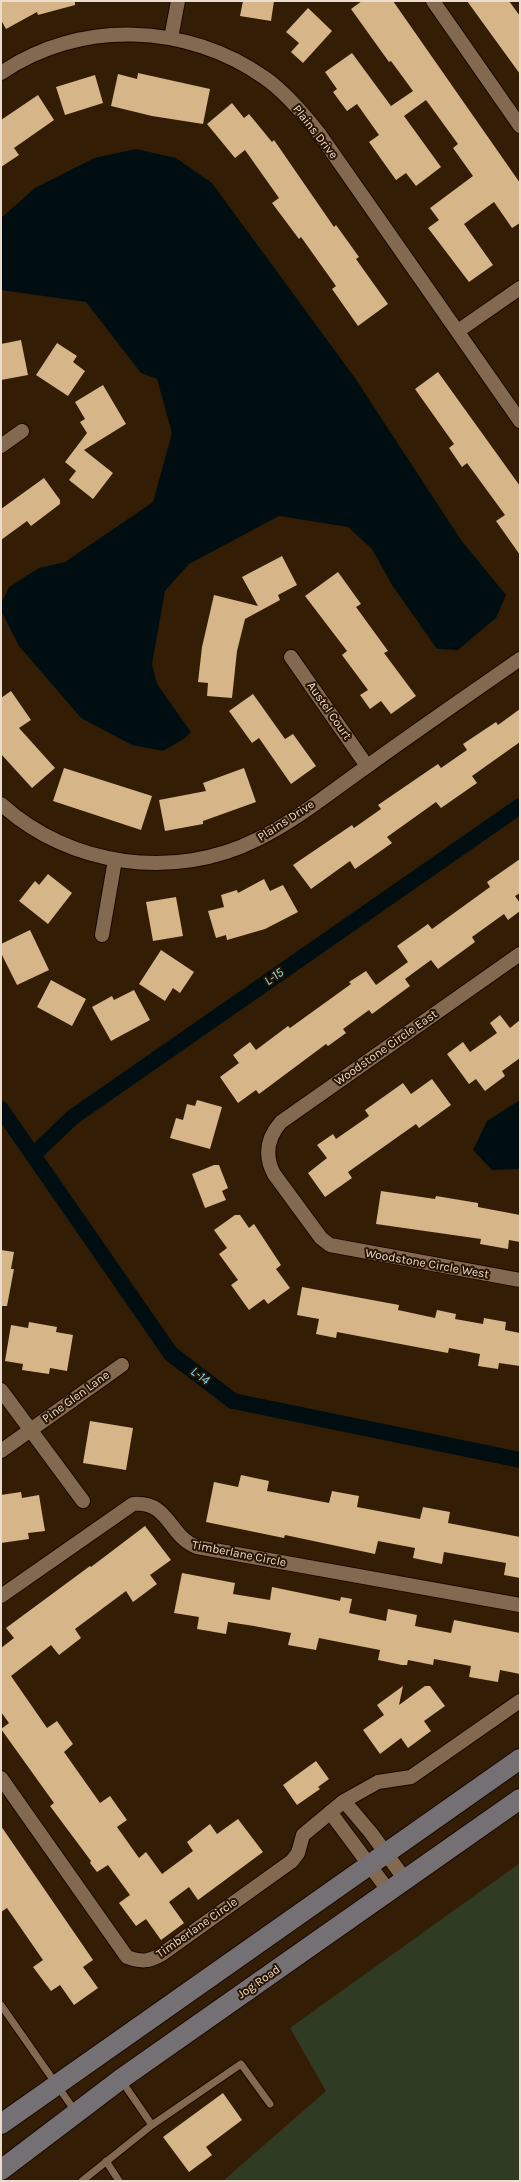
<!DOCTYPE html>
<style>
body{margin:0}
#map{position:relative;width:521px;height:2182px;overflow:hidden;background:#331e05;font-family:Karla,sans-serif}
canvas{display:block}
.frame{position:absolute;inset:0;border:2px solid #ebdcce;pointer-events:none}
</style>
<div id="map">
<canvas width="521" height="2182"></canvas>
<div class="frame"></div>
</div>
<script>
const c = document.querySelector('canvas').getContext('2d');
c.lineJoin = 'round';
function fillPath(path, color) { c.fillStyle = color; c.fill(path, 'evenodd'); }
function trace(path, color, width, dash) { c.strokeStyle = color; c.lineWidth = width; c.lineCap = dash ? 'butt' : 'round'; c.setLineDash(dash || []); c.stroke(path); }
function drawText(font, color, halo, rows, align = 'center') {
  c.font = font + ' Karla,sans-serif'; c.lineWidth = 4; c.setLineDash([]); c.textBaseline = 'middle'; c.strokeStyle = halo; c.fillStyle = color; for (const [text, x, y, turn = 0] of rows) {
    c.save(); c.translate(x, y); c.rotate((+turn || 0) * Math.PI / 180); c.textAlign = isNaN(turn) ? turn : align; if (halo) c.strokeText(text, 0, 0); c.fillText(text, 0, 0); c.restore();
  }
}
fillPath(new Path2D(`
 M520 1863V2181H223L326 2091 290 2028Z`), '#2f3b22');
fillPath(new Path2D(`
 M136 149 176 158 212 183 355 378 461 540 506 595 496 618 458 650 437 649 392 585 372 549 348 527 279 516 189 564 165 591 152 664 157 684 191 732 184 739 163 751 132 745 81 718 19 646 1 611V604L9 587 39 568 65 562 153 502 172 433 157 379 141 373 86 302 1 290V218L35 188 94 158Z
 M520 1100V1169L492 1170 473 1150 487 1121Z`), '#000e12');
trace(new Path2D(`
 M1 1109 171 1354 233 1401 520 1460
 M33 1155 73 1117 520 806`), '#000e12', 16);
fillPath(new Path2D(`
 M1 1H75V5L38 15 37 12 6 29 1 20Z
 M243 1H274L271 21 240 16Z
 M362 1H393L520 183V223L512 228 494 202 464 224 493 265 469 282 428 228 439 220 430 208 473 176 453 148 458 144 426 100 404 116 441 167 416 186 406 173 396 180 369 142 379 135 357 104 347 111 333 92 337 89 325 72 352 53 391 106 413 91 391 61 389 62 351 9Z
 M467 1H509L520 16V74Z
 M308 8 332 31 303 63 291 52 299 43 286 32Z
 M138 73 210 89 203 124 152 116 111 106 118 74 137 79Z
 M95 75 103 103 65 115 56 87Z
 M38 95 54 120 14 148 19 155 1 167V120Z
 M232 103 244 118 249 114 272 142 274 140 334 227 336 225 359 257 356 259 388 304 358 326 332 289 336 286 301 237 299 239 272 203 279 198 245 150 235 158 207 124Z
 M21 340 28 375 1 380V344Z
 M57 343 77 356 73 362 85 371 68 396 36 375Z
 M438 372 520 486V555L496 521 505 515 467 463 462 467 449 448 454 444 415 389Z
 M103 385 126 424 84 450 113 473 93 499 69 480 76 471 65 462 87 433 80 422 85 419 75 402Z
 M44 478 60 500V504L31 526 27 521 1 540V509Z
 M282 556 297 585 278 595 280 600 245 619 237 651 232 698 207 696 208 683 198 682 202 647 214 595 258 606 242 577Z
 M338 572 361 604 356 607 388 651 384 653 416 696 391 714 381 701 370 709 360 695 368 690 342 655 347 651 305 596Z
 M11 691 31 720 19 728 55 768 32 788 1 754V698Z
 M253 694 285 739 293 734 316 766 291 784 259 738 252 743 229 711Z
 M520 709V742L472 776 477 783 441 808 436 802 387 837 392 843 355 869 350 861 311 889 293 865 352 825 354 828 381 809 378 805 438 764 441 768 467 750 463 744 496 722 498 725Z
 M64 768 152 796 141 830 53 801Z
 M244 768 256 802 203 821V824L165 831 159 800 206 791 203 783Z
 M520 859V893L515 896 520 903V911L508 920 504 914 472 937 475 942 438 969 431 960 405 979 410 986 372 1014 369 1010 343 1029 346 1033 328 1046 326 1044 259 1094 256 1090 238 1103 220 1077 239 1063 233 1055 250 1042 256 1050 288 1026 290 1028 351 984 349 982 366 971 376 985 408 962 397 946 428 924 432 929 490 887 487 882Z
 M48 874 72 893 48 924 19 901 35 881 39 885Z
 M264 879 270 891 283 885 298 912 265 929 227 940 226 935 216 938 208 911 224 907 221 895 237 890 238 893Z
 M176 897 183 936 153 941 146 902Z
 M30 930 49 970 17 985 1 953V944Z
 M161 950 194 972 180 993 173 988 165 1001 139 984Z
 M51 980 86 999 72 1026 37 1007Z
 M134 990 150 1020 111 1041 92 1007 112 996 114 1000Z
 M500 1015 510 1028 520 1020V1058L502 1071 505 1076 485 1091 476 1079 469 1084 447 1054 463 1042 470 1052 497 1033 490 1023Z
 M432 1079 451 1105 419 1128 416 1124 348 1172 352 1178 325 1197 308 1173 327 1158 317 1145 333 1134 336 1139 369 1116 365 1110 403 1083 411 1094Z
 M197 1100 222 1107 210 1149 170 1138 176 1118 183 1120 187 1104 195 1106Z
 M214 1165H219L228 1188 222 1191 226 1200 205 1208 192 1174Z
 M381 1191 435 1199 436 1196 478 1203V1207L520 1215V1242L509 1240 508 1249 480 1244 481 1239 376 1224Z
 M235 1215H240L249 1228 254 1224 281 1265 276 1269 290 1288 268 1304 264 1299 249 1310 231 1285 238 1280 219 1254 227 1248 214 1230Z
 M1 1250 14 1252 11 1269H14L7 1306H1Z
 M302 1287 399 1305 398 1310 435 1318 437 1310 456 1314 455 1319 483 1324 484 1318 506 1322 505 1330 520 1333V1366L499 1363 498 1369 478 1366 480 1354 449 1348 448 1353 337 1332 336 1338 316 1334 319 1319 297 1315Z
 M29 1322 57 1327 56 1332 73 1335 67 1371 50 1368 49 1374 22 1370 23 1364 5 1361 11 1325 28 1328Z
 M90 1421 133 1428 126 1470 83 1463Z
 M241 1475 269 1481 267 1491 329 1503 332 1491 359 1496 357 1507 420 1519 423 1507 450 1512 448 1523 520 1537V1578L504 1575 506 1563 444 1552 442 1564 413 1558 415 1548 378 1541 375 1554 285 1535 284 1538 206 1522 214 1482 238 1487Z
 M21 1492 22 1498 39 1495 45 1531 28 1533 29 1539 1 1543V1495Z
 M145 1526 171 1560 150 1575 157 1584 133 1602 126 1591 75 1629 81 1638 59 1655 51 1645 11 1676 47 1728 57 1721 73 1744 64 1752 100 1803 110 1796 127 1820 117 1827 139 1858 146 1852 162 1874 193 1851 187 1842 210 1824 217 1834 238 1819 263 1852 198 1900 189 1887 169 1902 184 1923 161 1940 146 1919 136 1926 119 1903 130 1895 108 1865 97 1872 90 1863 91 1861 50 1806 54 1803 1 1729 9 1723 1 1712V1648L14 1638 6 1628 90 1566 91 1567Z
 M182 1573 235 1583 233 1594 270 1600 272 1587 340 1601 341 1597 352 1599 349 1613 386 1621 388 1609 417 1615 415 1626 451 1633 454 1620 520 1633V1674L500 1670 498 1682 469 1677 471 1666 434 1659 433 1665 408 1660 407 1665H402L378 1660 380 1650 344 1643 319 1638 316 1650 288 1645 291 1633 254 1626 228 1622 226 1634 197 1629 199 1617 174 1613Z
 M403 1686 399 1705 425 1686H430L445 1706 424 1721 431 1731 408 1748 401 1738 380 1754 363 1730 384 1715 377 1705Z
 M316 1761 329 1779 318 1787 320 1789 297 1805 283 1785Z
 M1 1826 93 1960 83 1967 98 1988 74 2005 60 1985 51 1991 33 1967 43 1960 7 1908 1 1912Z
 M223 2093 242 2120 206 2147 212 2155 189 2172 163 2137Z`), '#d6b588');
const lane = new Path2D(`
 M1 2005 75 2111
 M152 2125 241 2064 270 2104
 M106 2161 119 2181
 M82 2181 152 2125 121 2080`);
const street = new Path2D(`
 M433 1 520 126
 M171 38 178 1
 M1 73C80 19 187 23 265 78 285 92 302 112 318 132L520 421
 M458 331 520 288
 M1 446 22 431
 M291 657 367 766
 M1 804C70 867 175 881 258 839 297 820 333 790 369 765 419 729 470 694 520 659
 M102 935 115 860
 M520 954 281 1122C267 1138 264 1155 274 1174L321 1238 330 1245 520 1280
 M1 1390 83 1501
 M1 1451 122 1365
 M1 1596 133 1504C170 1501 168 1536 197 1547L520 1605
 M1 1778 127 1957C141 1962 149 1962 162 1954L292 1861 298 1853 303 1835 344 1801 378 1782 411 1777 520 1701
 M344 1801 371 1833 404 1878
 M330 1812 388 1890`);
const secondary = new Path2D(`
 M1 2124 520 1759
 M1 2170 121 2079 520 1799`);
trace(lane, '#1a0700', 9);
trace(street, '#1a0700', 16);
trace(secondary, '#1a0700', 22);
trace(lane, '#836950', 7);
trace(street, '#836950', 14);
trace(secondary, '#757074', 20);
drawText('12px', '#ebdcce', '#291400', [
 ["Plains Drive",315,132,52],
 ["Austel Court",329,711,55],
 ["Plains Drive",286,821,-33],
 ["Woodstone Circle East",386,1048,-35],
 ["Woodstone Circle West",427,1264,10],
 ["Pine Glen Lane",76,1397,-36],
 ["Timberlane Circle",239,1554,11],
 ["Timberlane Circle",197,1928,-35],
 ["Jog Road",259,1982,-35]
]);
drawText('italic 13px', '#7ae2f7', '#291400', [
 ["L-15",274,977,-35],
 ["L-14",200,1376,37]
]);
</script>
